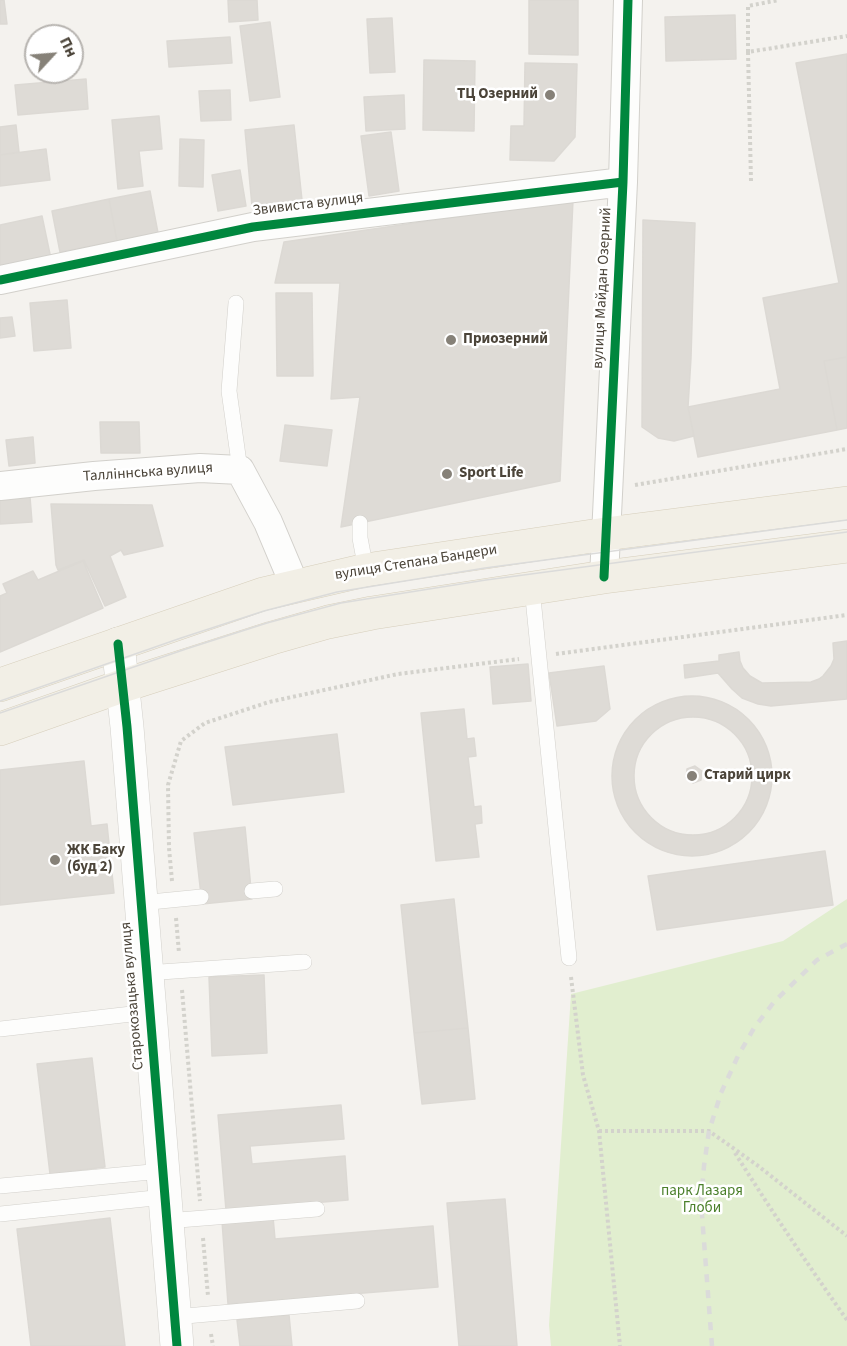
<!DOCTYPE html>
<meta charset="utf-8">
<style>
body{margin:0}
#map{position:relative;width:847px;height:1346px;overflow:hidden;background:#f4f2ee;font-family:"Source Sans 3",sans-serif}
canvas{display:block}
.north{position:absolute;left:24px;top:24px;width:60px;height:60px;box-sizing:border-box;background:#fff;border:2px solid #b7b4b0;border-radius:50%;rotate:64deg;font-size:16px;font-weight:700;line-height:24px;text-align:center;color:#4b4439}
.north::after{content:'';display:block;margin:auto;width:21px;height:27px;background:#868178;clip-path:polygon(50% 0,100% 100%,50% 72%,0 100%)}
</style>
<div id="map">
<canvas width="847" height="1346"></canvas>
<div class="north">Пн</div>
</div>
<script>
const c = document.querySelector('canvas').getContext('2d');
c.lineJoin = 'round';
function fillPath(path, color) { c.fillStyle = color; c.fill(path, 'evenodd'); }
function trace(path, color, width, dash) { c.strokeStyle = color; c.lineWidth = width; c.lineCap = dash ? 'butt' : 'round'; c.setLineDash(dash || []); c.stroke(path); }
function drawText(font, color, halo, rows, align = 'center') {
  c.font = font + ' "Source Sans 3",sans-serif'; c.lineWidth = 5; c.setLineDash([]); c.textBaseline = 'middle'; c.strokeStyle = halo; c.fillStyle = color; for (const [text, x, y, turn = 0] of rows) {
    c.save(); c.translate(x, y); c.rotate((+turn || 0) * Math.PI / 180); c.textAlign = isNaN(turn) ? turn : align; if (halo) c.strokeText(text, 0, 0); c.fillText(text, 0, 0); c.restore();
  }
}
fillPath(new Path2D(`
 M847 899V1346H551L549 1325 571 994 783 941Z`), '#e1eecf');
const building = new Path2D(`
 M0 0H4L7 24H0Z
 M228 0H257L258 20 229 22Z
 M529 0H578V55L529 54Z
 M735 15 736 59 666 61 665 17Z
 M392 18 395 72 370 73 367 19Z
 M270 22 280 97 250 101 240 26Z
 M230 37 232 63 169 67 167 41Z
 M847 54V357L824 361 837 430 698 457 688 407 780 389 763 298 839 283 796 63Z
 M424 60 475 61 474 131 423 130Z
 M525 63 577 64 575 137 554 161 510 160 511 126H524Z
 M86 79 88 109 18 115 15 85Z
 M230 90 231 120 201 121 199 91Z
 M404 95 405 129 366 131 364 97Z
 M159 116 162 149 139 151 143 186 118 189 112 120Z
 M16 125 19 152 0 155V127Z
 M294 125 302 200 252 206 245 130Z
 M391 132 399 191 369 196 361 136Z
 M180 139 204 140 203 187 179 186Z
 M46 149 50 180 0 186V155Z
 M240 170 246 206 218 211 212 175Z
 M150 191 158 233 117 241 109 199Z
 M109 199 117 241 60 252 52 211Z
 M573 200 560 481 341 527 360 397 331 399 340 283H275L284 242Z
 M42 216 51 259 0 269V225Z
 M643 220 695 223 691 358 688 407 694 436 674 441 658 438 642 427Z
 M276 293H312L313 376H277Z
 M67 300 71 348 34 351 30 303Z
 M12 317 15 336 0 338V318Z
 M847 357V428L837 430 824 361Z
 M100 422H139L140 453H101Z
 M285 425 332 430 327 466 280 461Z
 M33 437 35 463 9 466 6 440Z
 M30 497 32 522 0 524V498Z
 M51 504 152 505 163 546 124 555 121 550 110 556 126 597 105 606 84 560 58 570 56 565Z
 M83 561 103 608 0 652V596L7 593 3 584 33 571 38 580Z
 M847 641V699L771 706 758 704 742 698 732 689 718 673 685 678 684 665 719 661V655L739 652 740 661 743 668 750 676 762 683 811 682 819 679 823 676 831 666 834 659 833 643Z
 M528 664 531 701 493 704 490 667Z
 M604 666 610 709 596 721 557 726 549 673Z
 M612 776a80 80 0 1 1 160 0a80 80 0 1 1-160 0Z
 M464 709 467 739 474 738 476 756 468 757 474 807 481 806 482 823 475 824 479 857 436 861 421 713Z
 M634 776a59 59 0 1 1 118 0a59 59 0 1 1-118 0Z
 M337 734 344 792 233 805 225 747Z
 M84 761 91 826 107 824 114 893 0 905V770Z
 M695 766 702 771 701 780 693 783 686 778 687 769Z
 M245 827 252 899 202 904 194 833Z
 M825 851 833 905 657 930 648 876Z
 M454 899 468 1028 414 1033 401 905Z
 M264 975 267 1053 212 1056 209 977Z
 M468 1028 475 1099 422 1104 414 1033Z
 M92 1058 105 1167 50 1174 37 1064Z
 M341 1105 344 1139 250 1146 252 1164 345 1156 348 1200 226 1210 218 1115Z
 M505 1199 517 1346H459L447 1203Z
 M273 1217 275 1239 433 1226 438 1287 228 1304 222 1221Z
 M110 1218 125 1346H31L17 1229Z
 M289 1315 292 1346H240L237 1320Z`);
fillPath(building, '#dedbd6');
trace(building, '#dcd9d4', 1.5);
const service = new Path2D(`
 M236 303 229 391 240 470
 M360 523V538L366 570
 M532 588 569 958
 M252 891 275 889
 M140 903 201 897
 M146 973 304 962
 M0 1029 149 1012
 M0 1186 162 1171
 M0 1214 164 1197
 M166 1221 317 1209
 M174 1317 357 1301`);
const minor = new Path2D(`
 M0 280 253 227 623 182
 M0 486 94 476 200 468 240 470 268 522 295 586
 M604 577 623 182 628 0`);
const tertiary = new Path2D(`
 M118 644 127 727 177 1346`);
const primary = new Path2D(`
 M0 685 263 594 366 570 606 534 847 503
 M0 729 122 686 272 638 328 622 372 613 604 577 847 546`);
trace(service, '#d2d0cb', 16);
trace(minor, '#d2d0cb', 30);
trace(tertiary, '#d2d0cb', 34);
trace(primary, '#d6cebb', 34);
trace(new Path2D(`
 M748 52V6L779 0
 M751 181 748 52 847 36
 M635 485 847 449
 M556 654 847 615
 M172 881 169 848 168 785 181 741 205 723 269 702 398 674 519 659
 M176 918 179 953
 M571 977 583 1075 599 1131 620 1346
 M182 990 200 1201
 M599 1131H709L757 1165 847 1236
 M735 1153C771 1210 808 1265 847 1320
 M203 1238 208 1296
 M211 1334 213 1346`), '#d3d2cc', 4, [3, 3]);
trace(service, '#fdfdfc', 15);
trace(minor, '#fdfdfc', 28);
trace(tertiary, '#fdfdfc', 33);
trace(primary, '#f2efe6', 33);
trace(new Path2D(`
 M0 701 181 638 264 611 337 592 485 568 847 520
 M0 713 186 649 267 623 341 603 486 580 847 532`), '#dbdbda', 1.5);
trace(new Path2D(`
 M712 1346 701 1202 704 1166 709 1131 721 1093 738 1056 754 1028 774 1002 817 960 847 944`), '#dbdbda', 4.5, [8, 8]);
trace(new Path2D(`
 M0 280 253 227 623 182
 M604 577 623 182 628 0
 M118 644 127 727 177 1346`), '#00873e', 9);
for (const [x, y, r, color] of [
 [550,95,6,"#868178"],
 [451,340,6,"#868178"],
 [447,474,6,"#868178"],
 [692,776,6,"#868178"],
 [55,860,6,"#868178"]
]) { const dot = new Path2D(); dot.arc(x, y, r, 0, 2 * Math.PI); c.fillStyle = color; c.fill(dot); trace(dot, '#fff', 2); }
drawText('bold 15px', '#4b4439', '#fff', [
 ["ТЦ Озерний",538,95,"right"],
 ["Приозерний",463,340],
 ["Sport Life",459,474],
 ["Старий цирк",704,776],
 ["ЖК Баку",67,851],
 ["(буд 2)",67,868]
], 'left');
drawText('15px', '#4b4439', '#fff', [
 ["Звивиста вулиця",308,205,-7],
 ["вулиця Майдан Озерний",603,288,-87],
 ["Талліннська вулиця",148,473,-4],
 ["вулиця Степана Бандери",416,563,-9],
 ["Старокозацька вулиця",133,996,-95]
]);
drawText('15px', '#4a7f2a', '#fff', [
 ["парк Лазаря",702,1192],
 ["Глоби",702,1209]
]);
</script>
